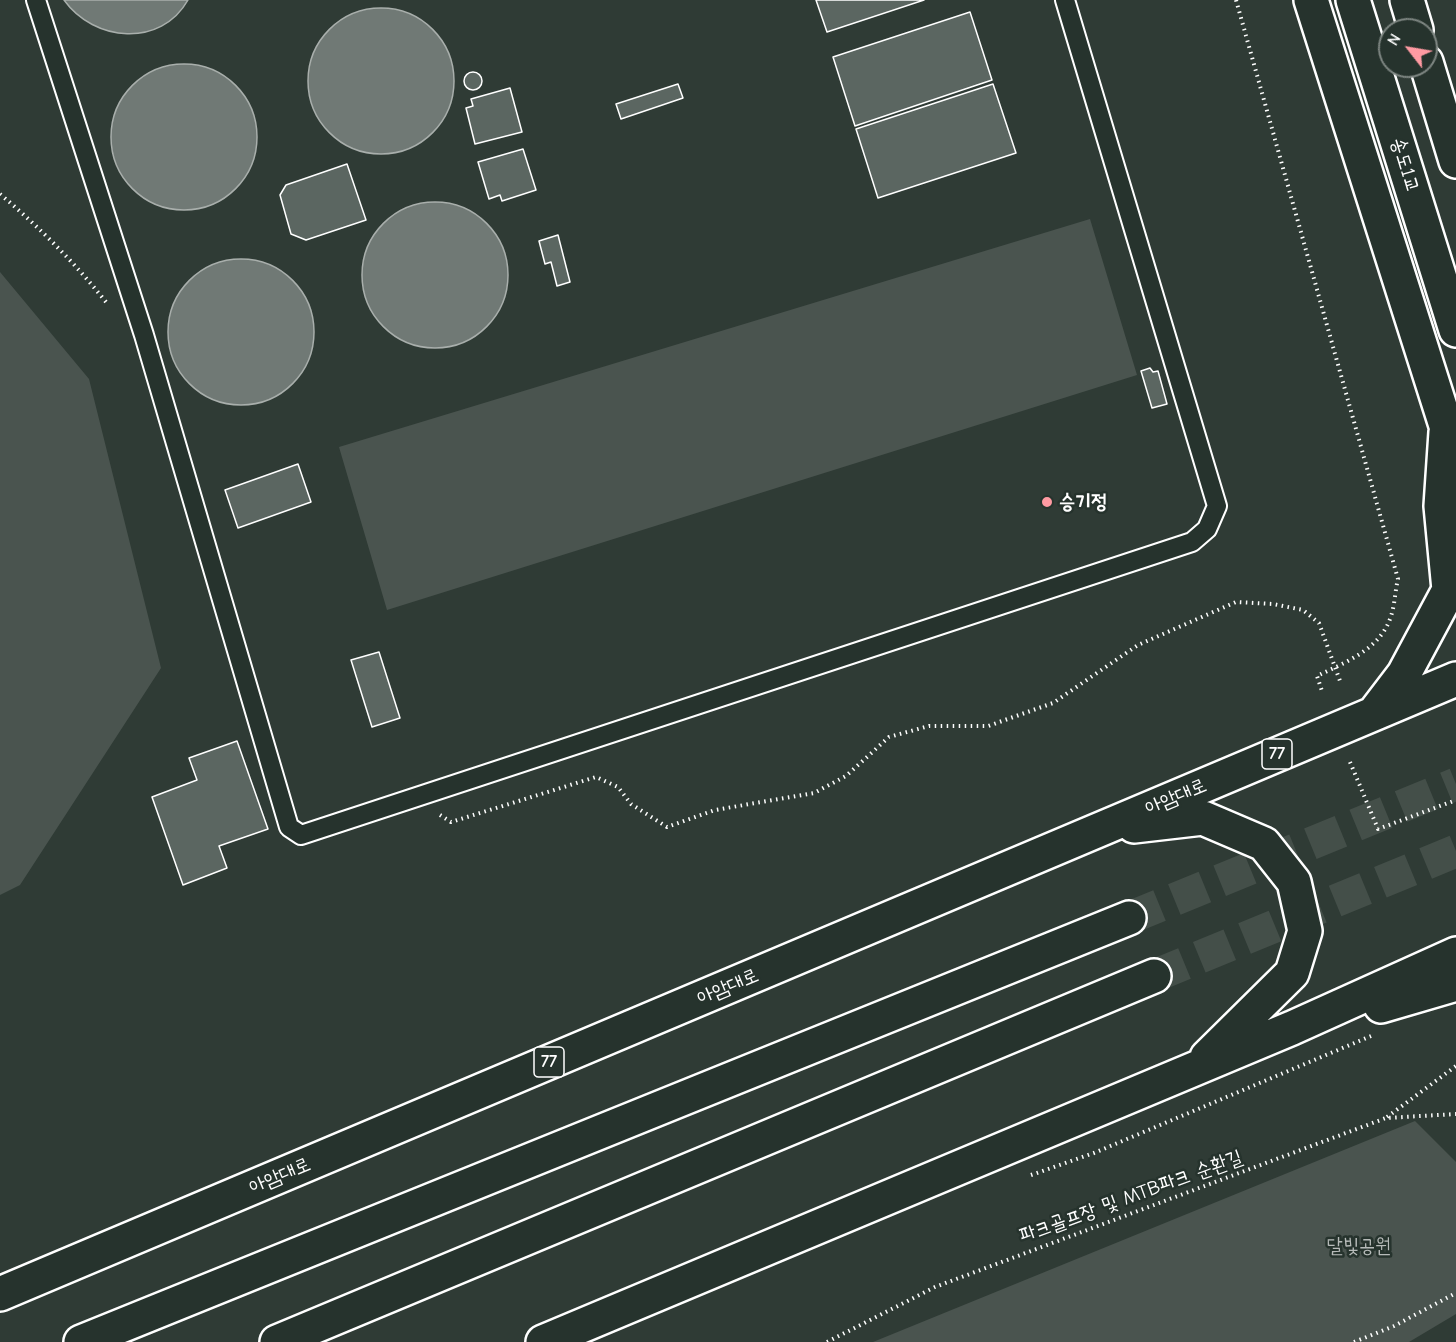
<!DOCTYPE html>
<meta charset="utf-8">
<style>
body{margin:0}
#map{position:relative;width:1456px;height:1342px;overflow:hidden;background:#2f3b35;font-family:"Comic Neue",sans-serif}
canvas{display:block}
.north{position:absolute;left:1378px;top:18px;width:60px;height:60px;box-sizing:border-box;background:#26332d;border:2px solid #7d8581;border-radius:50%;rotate:301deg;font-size:16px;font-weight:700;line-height:24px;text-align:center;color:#fff}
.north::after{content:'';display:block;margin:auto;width:21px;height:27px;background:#ff9aa2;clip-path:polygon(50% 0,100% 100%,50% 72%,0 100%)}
</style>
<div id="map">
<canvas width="1456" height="1342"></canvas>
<div class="north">N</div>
</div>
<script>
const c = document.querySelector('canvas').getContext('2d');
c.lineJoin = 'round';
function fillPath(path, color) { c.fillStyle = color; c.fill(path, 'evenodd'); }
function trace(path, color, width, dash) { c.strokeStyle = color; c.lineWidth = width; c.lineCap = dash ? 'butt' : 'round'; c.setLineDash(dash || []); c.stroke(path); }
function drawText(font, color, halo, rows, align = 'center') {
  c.font = font + ' "Comic Neue","Poor Story",sans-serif'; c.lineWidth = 5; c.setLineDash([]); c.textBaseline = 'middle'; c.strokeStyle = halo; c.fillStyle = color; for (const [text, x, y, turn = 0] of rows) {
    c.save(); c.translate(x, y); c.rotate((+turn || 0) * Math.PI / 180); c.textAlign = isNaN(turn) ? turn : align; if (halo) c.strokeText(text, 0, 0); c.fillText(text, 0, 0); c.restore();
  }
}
fillPath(new Path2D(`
 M1090 219 1137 375 387 610 339 447Z
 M0 272 89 379 161 668 20 885 0 895Z
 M1415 1121 1456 1162V1314L1409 1342H873Z`), '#4a544f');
const water = new Path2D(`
 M64 0H188C161 48 94 42 64 0Z
 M308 81a73 73 0 1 1 146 0a73 73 0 1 1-146 0Z
 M111 137a73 73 0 1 1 146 0a73 73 0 1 1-146 0Z
 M362 275a73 73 0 1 1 146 0a73 73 0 1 1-146 0Z
 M168 332a73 73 0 1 1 146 0a73 73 0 1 1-146 0Z`);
fillPath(water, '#707975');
trace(water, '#a9afac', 1.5);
const building = new Path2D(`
 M816 0H924L827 32Z
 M970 12 992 80 855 126 833 57Z
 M464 81a9 9 0 1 1 18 0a9 9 0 1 1-18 0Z
 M678 84 683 98 621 119 616 104Z
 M993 84 1016 153 878 198 856 129Z
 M510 88 522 132 475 144 466 108 473 106 471 99Z
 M523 149 536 190 502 201 500 195 489 199 478 162Z
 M347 164 366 220 306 240 291 234 280 195 286 185Z
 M558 235 570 282 557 286 551 262 545 264 539 241Z
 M1150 368 1153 372 1158 371 1167 404 1152 408 1141 371Z
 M298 464 311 502 238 528 225 490Z
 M379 652 400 718 372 727 351 660Z
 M237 741 268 829 219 846 227 868 183 885 152 797 197 780 189 758Z`);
fillPath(building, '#5b6661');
trace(building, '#fff', 1.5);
trace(new Path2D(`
 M1129 918 1456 784
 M1154 976 1456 851`), '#444f49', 33, [33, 16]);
const lane = new Path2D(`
 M36 0 144 335 289 827 301 835 1192 542 1207 529 1217 506 1065 0`);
const secondary = new Path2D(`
 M1353 0 1456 330
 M1407 0 1416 30
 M1426 62 1456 161`);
const primary = new Path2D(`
 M1311 0 1456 457
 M1375 712 1404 674 1449 590 1441 506 1446 432
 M1134 826 1203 818 1264 844 1294 882 1305 931 1292 973 1207 1057
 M1381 1006 1456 984
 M0 1294 1456 679
 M543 1342 1292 1028 1456 954`);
const highway = new Path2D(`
 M81 1342 1129 918
 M277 1342 1154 976`);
trace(lane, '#fff', 22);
trace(secondary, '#fff', 38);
trace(primary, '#fff', 38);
trace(highway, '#fff', 38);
trace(new Path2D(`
 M1236 0 1398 579C1395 591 1395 604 1391 616 1381 649 1346 662 1317 676L1322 691
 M0 194C39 227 74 262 106 302
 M1350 762 1378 829 1456 800
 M440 815 451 822 596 777 618 787 631 804 667 827 715 810 814 793 846 776 889 737 929 726H988L1053 703 1138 645 1236 602 1273 604 1303 610 1319 623 1340 681
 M1387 1117 1456 1066
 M1031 1175 1094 1153 1371 1036
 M827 1342 935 1287 1386 1118 1456 1114
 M1354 1342 1394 1326 1456 1293`), '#fff', 4, [1.5, 4.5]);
trace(lane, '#26332d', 18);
trace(secondary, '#26332d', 33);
trace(primary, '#26332d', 33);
trace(highway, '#26332d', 33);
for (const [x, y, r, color] of [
 [1047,502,6,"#ff9aa2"]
]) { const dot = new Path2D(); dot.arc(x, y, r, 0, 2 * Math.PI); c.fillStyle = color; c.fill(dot); trace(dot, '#26332d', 2); }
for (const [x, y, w] of [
 [1277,754,30],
 [549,1062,30]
]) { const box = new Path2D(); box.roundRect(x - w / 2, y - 15, w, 30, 4.5); c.fillStyle = '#26332d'; c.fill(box); trace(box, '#fff', 1.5); }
drawText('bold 18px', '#fff', null, [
 ["77",1277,754],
 ["77",549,1062]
]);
drawText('20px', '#fff', '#26332d', [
 ["송도1교",1405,165,73],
 ["아암대로",1176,797,-23],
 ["아암대로",728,987,-23],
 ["아암대로",280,1176,-23],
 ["파크골프장 및 MTB파크 순환길",1131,1197,-20]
]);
drawText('bold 20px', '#fff', '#26332d', [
 ["승기정",1059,502]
], 'left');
drawText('20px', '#b7bbb9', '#26332d', [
 ["달빛공원",1359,1246]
]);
</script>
